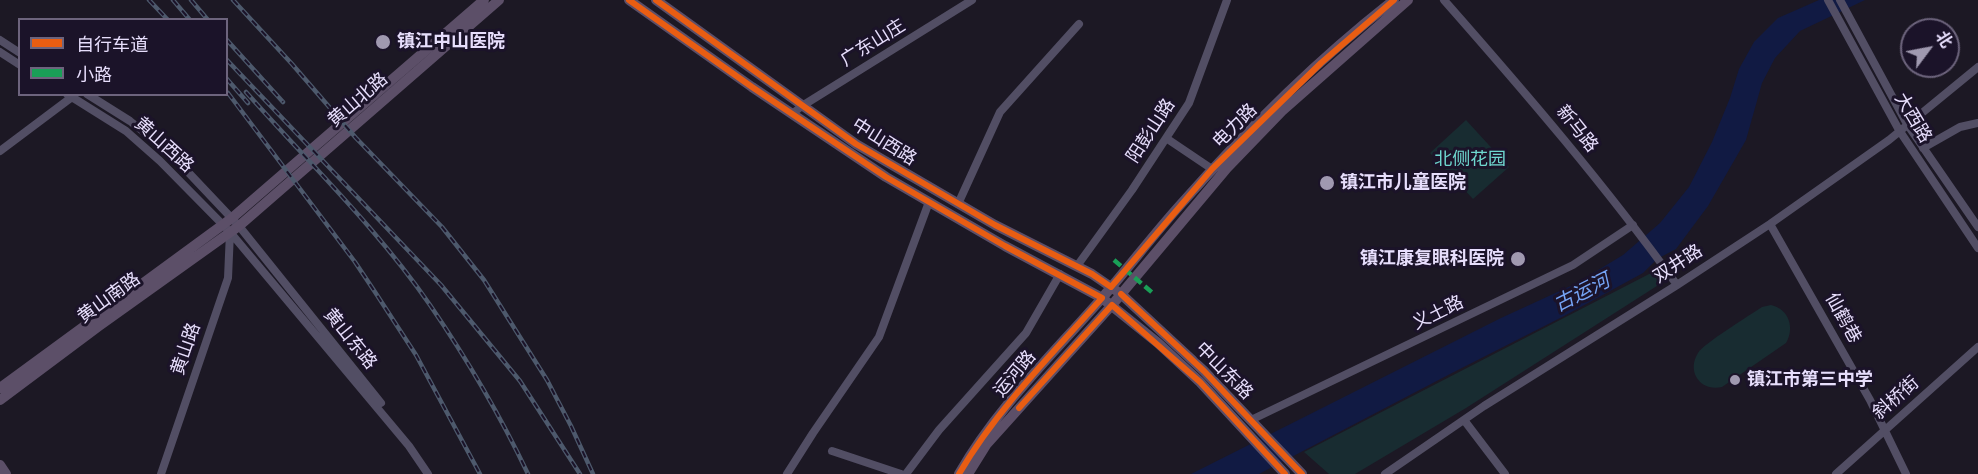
<!DOCTYPE html>
<meta charset="utf-8">
<style>
body{margin:0}
#map{position:relative;width:1978px;height:474px;overflow:hidden;background:#1c1824;font-family:Cabin,"Noto Sans SC",sans-serif}
canvas{display:block}
.legend{position:absolute;left:18px;top:18px;width:210px;height:78px;box-sizing:border-box;background:#1b1329;border:2px solid #6d647d;margin:0;padding:8px 10px;list-style:none;font-size:18px;color:#e7defc}
.legend li{display:flex;align-items:center;gap:12px;height:30px}
.legend b{width:30px;border:2px solid #6d647d}
.north{position:absolute;left:1900px;top:18px;width:60px;height:60px;box-sizing:border-box;background:#1b1329;border:2px solid #6d647d;border-radius:50%;rotate:58deg;font-size:16px;font-weight:700;line-height:24px;text-align:center;color:#e7defc}
.north::after{content:'';display:block;margin:auto;width:21px;height:27px;background:#a099b0;clip-path:polygon(50% 0,100% 100%,50% 72%,0 100%)}
</style>
<div id="map">
<canvas width="1978" height="474"></canvas>
<ul class="legend">
<li><b style="height:8px;background:#e95d12"></b>自行车道</li>
<li><b style="height:8px;background:#1a9f57"></b>小路</li>
</ul>
<div class="north">北</div>
</div>
<script>
const c = document.querySelector('canvas').getContext('2d');
c.lineJoin = 'round';
function fillPath(path, color) { c.fillStyle = color; c.fill(path, 'evenodd'); }
function trace(path, color, width, dash) { c.strokeStyle = color; c.lineWidth = width; c.lineCap = dash ? 'butt' : 'round'; c.setLineDash(dash || []); c.stroke(path); }
function drawText(font, color, halo, rows, align = 'center') {
  c.font = font + ' Cabin,"Noto Sans SC",sans-serif'; c.lineWidth = 6; c.setLineDash([]); c.textBaseline = 'middle'; c.strokeStyle = halo; c.fillStyle = color; for (const [text, x, y, turn = 0] of rows) {
    c.save(); c.translate(x, y); c.rotate((+turn || 0) * Math.PI / 180); c.textAlign = isNaN(turn) ? turn : align; if (halo) c.strokeText(text, 0, 0); c.fillText(text, 0, 0); c.restore();
  }
}
fillPath(new Path2D(`
 M1466 120 1509 167 1473 199 1430 153Z
 M1653 272 1660 284 1466 408 1355 474H1329L1304 452Z
 M1771 305C1789 309 1795 328 1786 343L1722 387C1701 392 1686 372 1698 353 1703 344 1750 315 1762 307Z`), '#182c31');
fillPath(new Path2D(`
 M1819 0H1865L1800 31 1775 58 1762 83 1746 140 1708 206 1676 249 1657 259 1643 273 1564 316 1450 374 1259 474H1191L1501 318 1575 284 1623 255 1660 223 1689 187 1712 142 1730 98 1739 69 1754 42 1778 18Z`), '#111a43');
trace(new Path2D(`
 M1444 0C1525 92 1605 185 1677 285
 M1828 0 1899 130 1978 248
 M1840 0 1907 124 1978 227
 M0 40 20 53
 M0 52 20 65
 M67 94 126 131 160 161 230 232 409 446 428 474
 M87 94 130 121 170 153 239 226 381 403
 M792 114 802 106 972 0
 M1166 138 1212 169
 M1923 148 1960 127 1978 123
 M0 151 72 97
 M958 204 1000 112 1079 24
 M1770 224 1870 400 1906 474
 M1077 266 1132 190 1189 103 1227 0
 M1251 420 1573 265 1633 225
 M1464 420 1505 474
 M832 451 901 474
 M161 474 228 278 230 232
 M787 474 813 433 879 337 929 202
 M906 474 939 430 1026 333 1060 274
 M1385 474 1484 406 1677 285 1770 224 1889 140 1978 67
 M1836 474 1978 347`), '#524e64', 8);
trace(new Path2D(`
 M629 0 752 87 886 177 1005 246 1102 298 1158 343 1200 382 1285 474
 M656 0 856 144 995 225 1092 274 1121 294 1204 371 1302 474
 M0 388 232 218 484 0
 M0 400 99 326 239 226 499 0
 M0 465 6 474
 M959 474C996 409 1052 355 1102 298 1129 267 1153 235 1181 204 1245 132 1318 59 1394 0
 M968 474 986 445 1112 305 1227 168 1282 111 1408 0`), '#5c4f68', 10);
const rail = new Path2D(`
 M149 0 168 20
 M173 0 190 20
 M191 0 208 20
 M233 0 292 64 356 138 442 227 484 280 547 380 571 426 593 474
 M226 39 283 102
 M226 59 441 285 520 381 580 474
 M226 78 248 103
 M246 92C308 162 377 228 430 305 467 359 500 415 528 474
 M228 93 355 262 375 292 416 355 480 474`);
trace(rail, '#4d596c', 4.5);
trace(rail, '#1b1329', 2, [7]);
trace(new Path2D(`
 M1114 260 1155 295`), '#1a9f57', 4.5, [9, 4.5]);
trace(new Path2D(`
 M629 0 752 87 886 177 1005 246 1102 298C1053 353 996 410 959 474
 M656 0 856 144 995 225 1092 274 1111 287 1212 169 1321 63 1394 0
 M1121 294 1204 371 1302 474
 M1019 408 1112 305 1200 382 1285 474`), '#e95d12', 6);
for (const [x, y, r, color] of [
 [383,42,8,"#a099b0"],
 [1327,183,8,"#a099b0"],
 [1518,259,8,"#a099b0"],
 [1735,380,6,"#a099b0"]
]) { const dot = new Path2D(); dot.arc(x, y, r, 0, 2 * Math.PI); c.fillStyle = color; c.fill(dot); trace(dot, '#1b1329', 2); }
drawText('bold 18px', '#e7defc', '#1b1329', [
 ["镇江中山医院",397,42],
 ["镇江市儿童医院",1340,183],
 ["镇江康复眼科医院",1504,259,"right"],
 ["镇江市第三中学",1747,380]
], 'left');
drawText('18px', '#e7defc', '#1b1329', [
 ["广东山庄",873,43,-32],
 ["黄山北路",358,100,-41],
 ["大西路",1913,118,59],
 ["电力路",1235,126,-45],
 ["新马路",1577,129,51],
 ["阳彭山路",1151,131,-57],
 ["中山西路",884,142,32],
 ["黄山西路",164,145,42],
 ["双井路",1678,264,-33],
 ["黄山南路",109,298,-36],
 ["义土路",1438,313,-26],
 ["仙鹤巷",1843,318,61],
 ["黄山东路",350,339,51],
 ["黄山路",186,349,-71],
 ["中山东路",1224,371,45],
 ["运河路",1015,374,-50],
 ["斜桥街",1896,398,-41]
]);
drawText('18px', '#6fd8d0', '#1b1329', [
 ["北侧花园",1470,160]
]);
drawText('italic 20px', '#75a3f4', '#1b1329', [
 ["古运河",1582,293,-27]
]);
</script>
